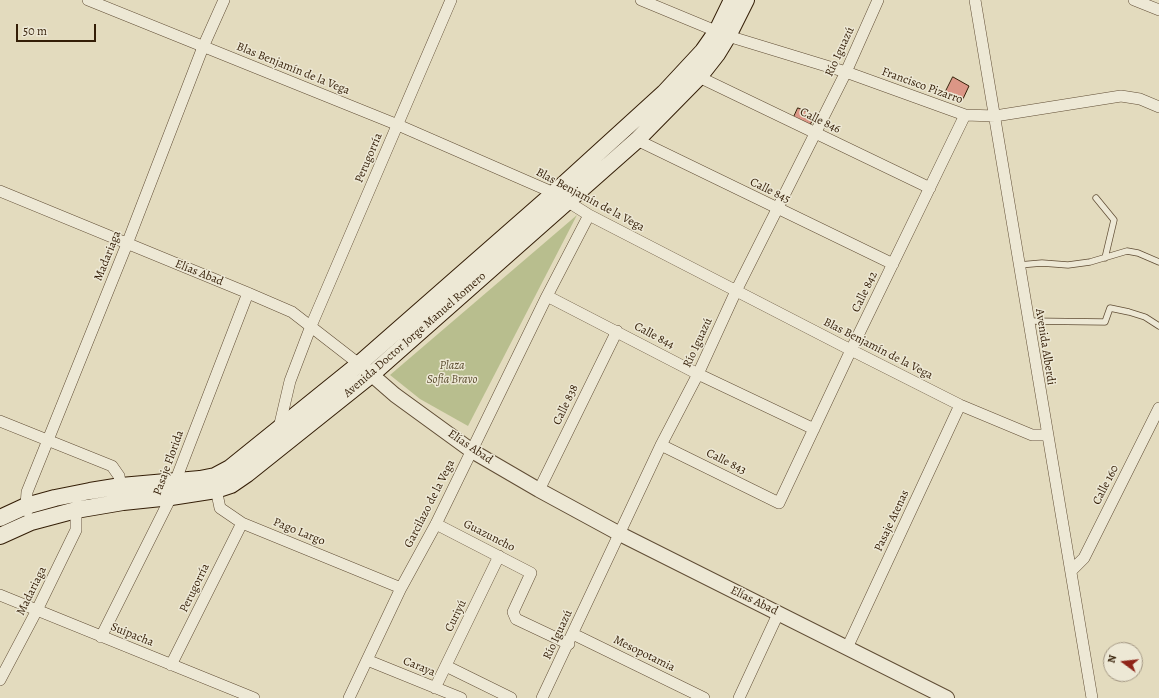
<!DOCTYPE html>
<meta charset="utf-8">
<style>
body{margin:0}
#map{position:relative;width:1159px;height:698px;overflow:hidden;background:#e3dbbe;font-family:Alegreya,serif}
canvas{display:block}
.north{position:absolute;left:1103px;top:642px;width:40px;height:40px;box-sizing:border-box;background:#ede8d5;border:1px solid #a39783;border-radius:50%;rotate:285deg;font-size:11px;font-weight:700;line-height:16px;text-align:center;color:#341e07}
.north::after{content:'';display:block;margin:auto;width:14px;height:18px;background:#8f2418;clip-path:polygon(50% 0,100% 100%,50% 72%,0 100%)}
.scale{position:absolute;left:16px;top:24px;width:80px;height:18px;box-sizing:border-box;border:2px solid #341e07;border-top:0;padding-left:5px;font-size:12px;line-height:14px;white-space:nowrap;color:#341e07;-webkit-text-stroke:3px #ede8d5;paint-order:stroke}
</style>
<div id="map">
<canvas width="1159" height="698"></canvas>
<div class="north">N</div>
<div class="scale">50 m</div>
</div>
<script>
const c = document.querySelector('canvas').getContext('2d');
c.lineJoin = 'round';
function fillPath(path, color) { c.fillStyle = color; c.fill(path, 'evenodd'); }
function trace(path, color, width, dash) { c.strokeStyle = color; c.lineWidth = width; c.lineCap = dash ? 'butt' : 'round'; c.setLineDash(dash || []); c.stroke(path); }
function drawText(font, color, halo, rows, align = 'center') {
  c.font = font + ' Alegreya,serif'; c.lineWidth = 3; c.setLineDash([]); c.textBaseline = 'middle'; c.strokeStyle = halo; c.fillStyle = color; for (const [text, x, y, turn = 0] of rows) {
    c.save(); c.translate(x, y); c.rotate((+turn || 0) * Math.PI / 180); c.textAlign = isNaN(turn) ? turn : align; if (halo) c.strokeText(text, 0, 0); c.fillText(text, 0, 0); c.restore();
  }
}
fillPath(new Path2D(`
 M577 215 468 426 420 399 390 375Z`), '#b8be8e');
const building = new Path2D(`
 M953 77 969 86 962 101 945 93Z
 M798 108 815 115 809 127 793 119Z`);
fillPath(building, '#db9686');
trace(building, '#341e07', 1);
const service = new Path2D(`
 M1096 198 1114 220 1105 258
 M1019 265 1042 263 1068 265 1090 262 1127 251 1138 253 1159 262
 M1028 321 1105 322 1110 308 1129 312 1145 317 1159 326`);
const minor = new Path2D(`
 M88 0 398 125 554 193 589 215 851 350 960 405 1032 435H1047
 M641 0 728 36 846 72 965 115 995 116 1121 96 1140 99 1159 107
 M975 0 1092 698
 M1134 0 1159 10
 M699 77 930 188
 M637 140 893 264
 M0 191 248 293 292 312 359 364
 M547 296 698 374 814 429
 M0 421 112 466 119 476 122 492
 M279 428 290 381 311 326 451 0
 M661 445 779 503 851 350 965 115
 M215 484 220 508 242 523 401 588
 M539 490 617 331
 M27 511 26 506 27 492 127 244 203 47 224 0
 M436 524 531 573 513 612 516 619 569 644
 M1071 571 1084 558 1159 408
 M0 595 254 698
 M573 634 704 698
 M101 637 171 497 175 482 248 293
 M847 648 960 405
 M367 660 461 698
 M171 665 242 523
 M446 666 511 698
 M0 680 37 610 76 530V510
 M435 688 499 556
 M349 698 401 588 436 524 547 296 589 215
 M542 698 661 445 698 374 736 291 846 72 878 0
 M739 698 778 614`);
const tertiary = new Path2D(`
 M364 368 395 395 472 451 539 490 620 534 947 698`);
const secondary = new Path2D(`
 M0 518 26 506 55 498 90 491 121 486 200 479 215 476 230 468 359 364 554 193 664 93 703 51 717 31 732 0
 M0 536 31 522 76 510 123 502 171 497 216 490 231 485 247 474 371 375 637 140 699 77 717 54 728 36 746 0`);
trace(service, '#604d35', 7);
trace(minor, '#604d35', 12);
trace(tertiary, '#604d35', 16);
trace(secondary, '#341e07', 18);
trace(service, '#ede8d5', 5.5);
trace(minor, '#ede8d5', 11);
trace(tertiary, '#ede8d5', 14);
trace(secondary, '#ede8d5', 16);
drawText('12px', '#341e07', '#ede8d5', [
 ["Río Iguazú",840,52,-65],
 ["Blas Benjamín de la Vega",293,69,22],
 ["Francisco Pizarro",922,86,20],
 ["Calle 846",820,121,26],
 ["Perugorría",369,158,-67],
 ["Calle 845",770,191,26],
 ["Blas Benjamín de la Vega",590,200,28],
 ["Madariaga",108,256,-68],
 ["Elías Abad",199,273,22],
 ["Calle 842",865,292,-64],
 ["Avenida Doctor Jorge Manuel Romero",415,335,-41],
 ["Calle 844",654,336,28],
 ["Río Iguazú",698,343,-65],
 ["Avenida Alberdi",1045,347,81],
 ["Blas Benjamín de la Vega",878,349,27],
 ["Calle 838",566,405,-64],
 ["Elías Abad",470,447,34],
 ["Calle 843",726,462,26],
 ["Pasaje Florida",169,463,-70],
 ["Calle 160",1106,485,-63],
 ["Garcilazo de la Vega",430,504,-63],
 ["Pasaje Atenas",892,521,-65],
 ["Pago Largo",299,532,22],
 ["Guazuncho",489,536,27],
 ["Perugorría",195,588,-64],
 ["Madariaga",32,591,-64],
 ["Elías Abad",754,601,26],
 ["Curiyú",456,616,-64],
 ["Suipacha",132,635,22],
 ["Río Iguazú",558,635,-65],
 ["Mesopotamia",644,654,26],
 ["Caraya",419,667,22]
]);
drawText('italic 12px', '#5c4e30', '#ede8d5', [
 ["Plaza",452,366],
 ["Sofía Bravo",452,380]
]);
</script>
